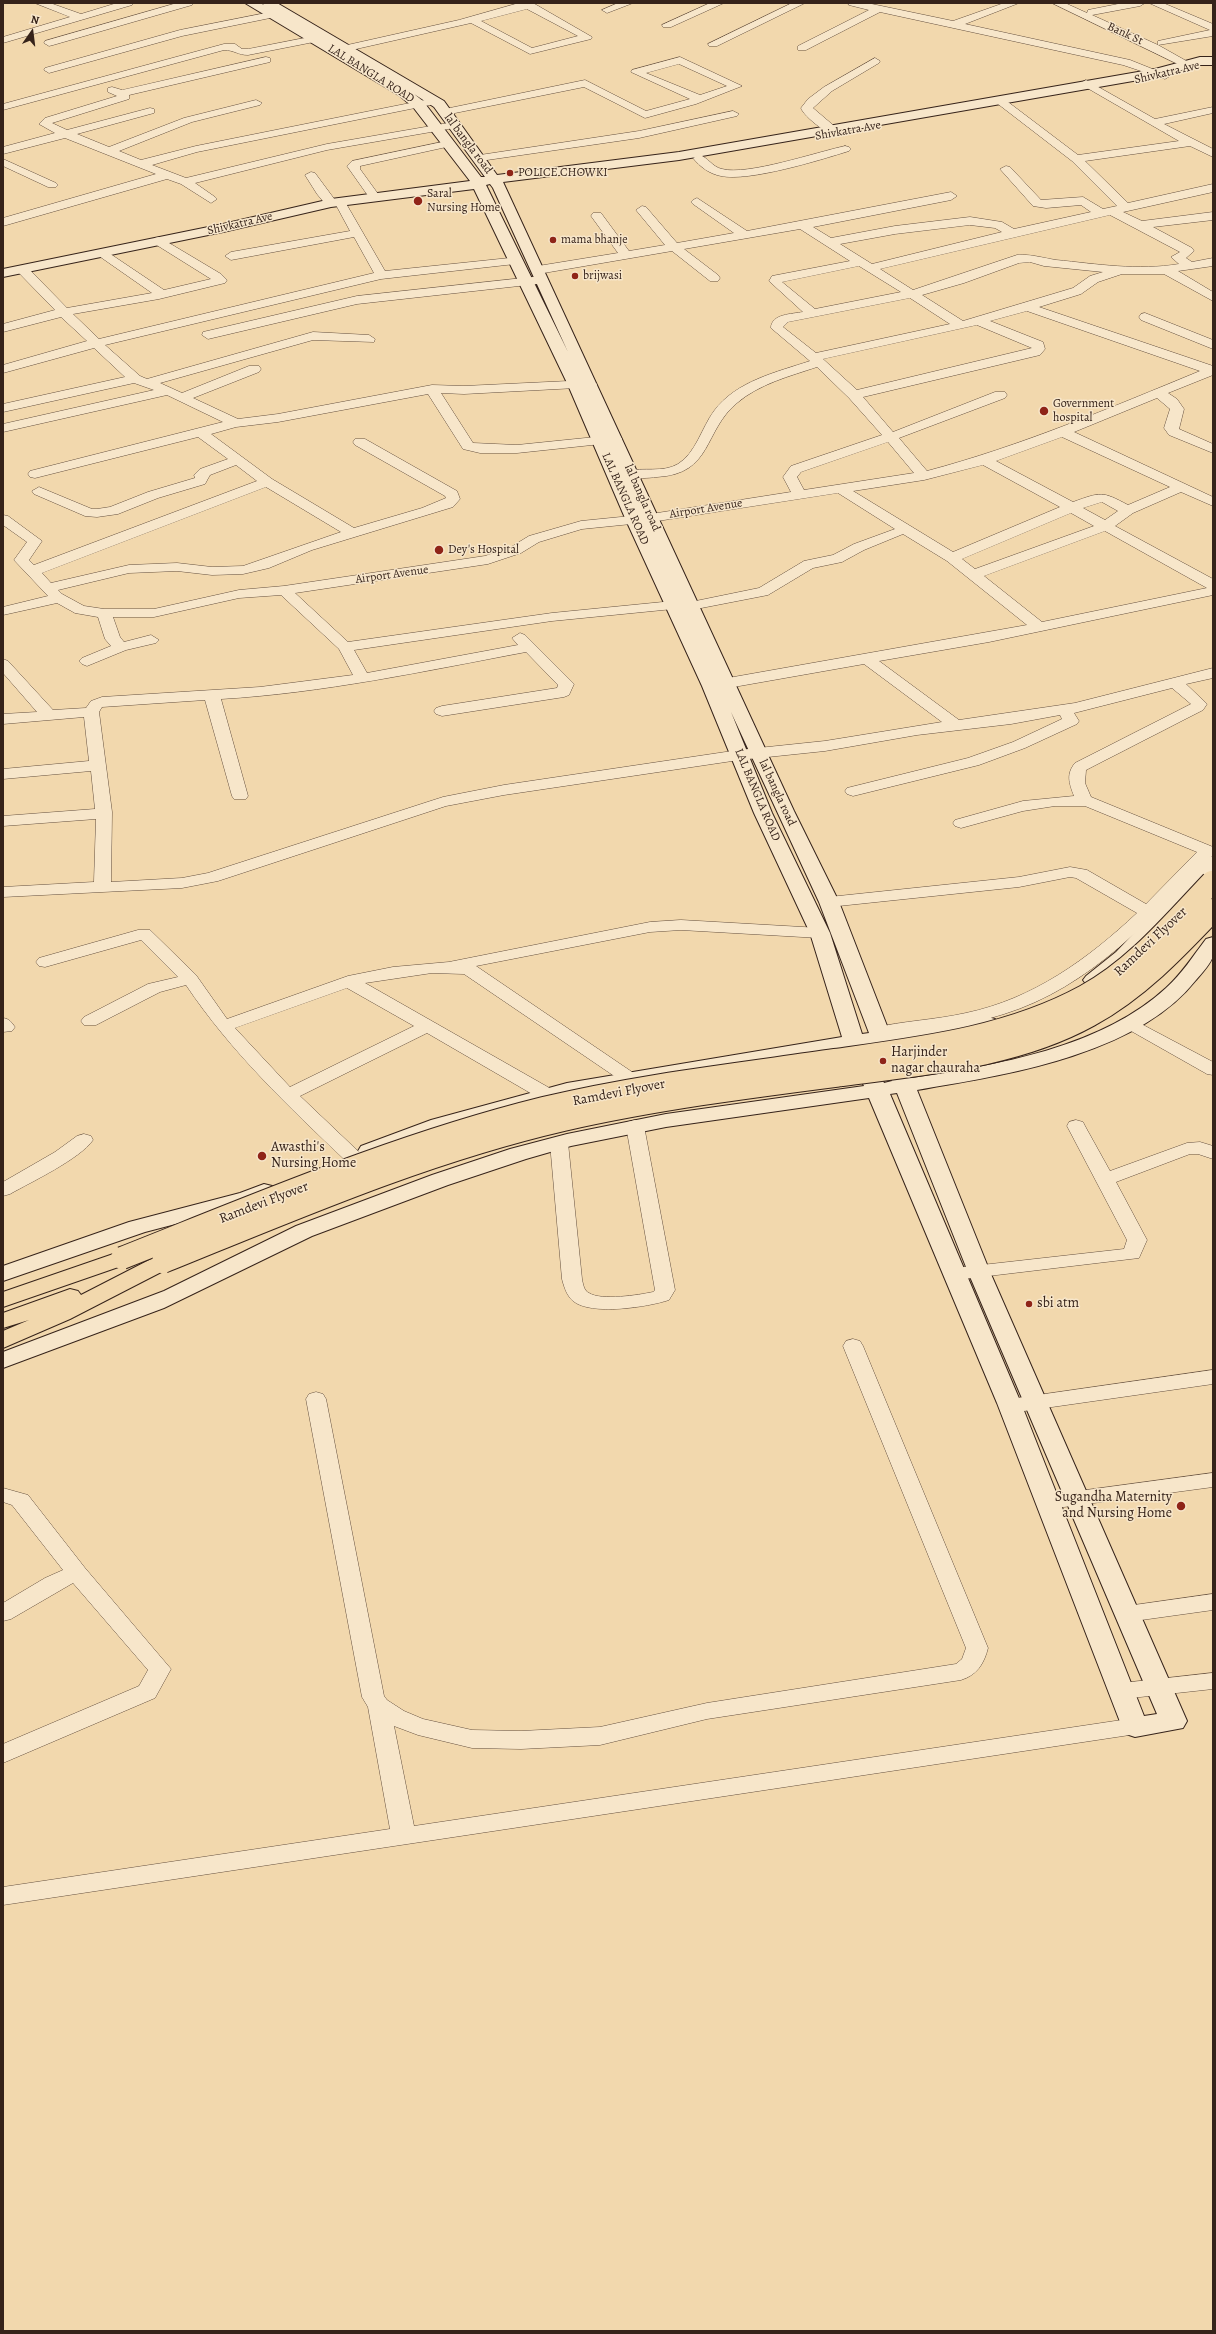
<!DOCTYPE html>
<style>
body{margin:0}
#map{position:relative;width:1216px;height:2334px;overflow:hidden;background:#f2d8ad;font-family:Alegreya,serif}
canvas{display:block}
.frame{position:absolute;inset:0;border:4px solid #36231a;pointer-events:none}
.north{position:absolute;left:12px;top:12px;width:40px;height:40px;-webkit-text-stroke:3px #f7e6ca;paint-order:stroke;rotate:14deg;font-size:11px;font-weight:700;line-height:16px;text-align:center;color:#36231a}
.north::after{content:'';display:block;margin:auto;width:14px;height:18px;background:#36231a;clip-path:polygon(50% 0,100% 100%,50% 72%,0 100%)}
</style>
<div id="map">
<canvas width="1216" height="2334"></canvas>
<div class="frame"></div>
<div class="north">N</div>
</div>
<script>
const c = document.querySelector('canvas').getContext('2d');
c.lineJoin = 'round';
function trace(path, color, width, dash) { c.strokeStyle = color; c.lineWidth = width; c.lineCap = dash ? 'butt' : 'round'; c.setLineDash(dash || []); c.stroke(path); }
function fillPath(path, color) { c.fillStyle = color; c.fill(path, 'evenodd'); }
function drawText(font, color, halo, rows, align = 'center') {
  c.font = font + ' Alegreya,serif'; c.lineWidth = 3; c.setLineDash([]); c.textBaseline = 'middle'; c.strokeStyle = halo; c.fillStyle = color; for (const [text, x, y, turn = 0] of rows) {
    c.save(); c.translate(x, y); c.rotate((+turn || 0) * Math.PI / 180); c.textAlign = isNaN(turn) ? turn : align; if (halo) c.strokeText(text, 0, 0); c.fillText(text, 0, 0); c.restore();
  }
}
const street = new Path2D(`
 M35 3H50L81 14 117 3H133L132 5 3 43V37L70 17Z
 M177 3H193L192 5 53 45 49 46 44 43 45 41Z
 M519 3H533L592 37 591 39 530 54 471 23 334 54 329 51 334 48 459 20ZM527 9 578 36 532 48 481 21Z
 M618 3H633L607 13 602 10Z
 M710 3H724L671 27H663L662 25Z
 M792 3H805L717 46H709L708 44Z
 M848 3H867L953 21 1004 3H1019L965 24 1130 60 1170 76 1165 79 1123 65 880 12 806 50H798V46L869 10 849 5Z
 M1052 3H1065L1087 13 1088 10 1123 3H1145L1140 6 1092 15 1158 45V41L1210 30 1149 3H1163L1213 24V36L1158 45 1190 63V67L1186 68Z
 M271 12 275 13V17L182 36 49 73 44 70 45 68 180 30Z
 M315 36 319 37V41L248 55C238 55 234 50 224 50L3 110V104L224 44H235L242 49H248Z
 M266 57 270 58V62L129 95V99L52 123 67 130 150 108 154 109V113L77 134 109 147 184 118 256 100 262 103 260 105 192 122 119 151 141 160 196 146 435 98 441 101 435 104 197 152 152 165 186 178 327 144 454 122 460 125 454 128 327 150 195 183 215 197 217 199 211 203 181 184 167 179 3 226V218L156 174 65 138 3 154V147L55 133 39 124 45 118 117 96 108 92V88L112 87 122 90Z
 M680 57 742 86 696 104 645 118 584 87 445 115 439 112 445 109 585 80 646 111 690 99 631 72 632 70ZM679 64 727 86 700 95 646 73Z
 M875 58 880 61 879 63 832 91 813 108 840 131 842 133 840 135C831 138 804 117 801 108L808 99 824 87Z
 M1086 80 1155 119 1213 107V113L1164 124 1213 149V157L1190 146 1085 161 1128 203 1213 184V192L1123 212 1142 221 1213 212V220L1153 227 1192 248 1194 251 1186 258 1192 262 1213 258V266L1178 271 1213 292V301L1164 274H1122L1098 282 1081 294 1039 307 1213 366V375L1168 393 1177 399 1184 409 1179 429 1213 444V453L1169 435 1164 428 1170 409 1157 398 1074 432 1213 497V506L1181 492 1133 513 1115 526 1213 579V595L989 642 879 661 959 720 1075 703 1213 668V678L1186 684 1207 704 1203 710 1086 770 1085 783 1091 797 1213 847V855C1152 918 1091 987 1004 1014 964 1027 921 1031 879 1037L873 1036 870 1032 873 1028C903 1021 935 1020 966 1013 1033 999 1088 959 1137 913L1076 878 1070 877 1019 887 829 907 823 906 820 902 823 898 829 897 1019 877 1070 867 1087 870 1146 904 1197 852 1085 806H1055L1023 811 961 828 955 826 953 823 955 820 1023 801 1074 796C1069 783 1066 774 1075 763L1191 704 1172 688 1074 713 1079 721 1077 724 1025 748 979 765 853 796 847 794 845 791 847 788 968 758 1013 742 1062 719 1060 715 1011 724 917 735 825 751 739 760 504 795 446 806 218 881 182 888 3 897V887L94 882 96 819 3 826V816L95 809 91 771 3 779V769L89 761 84 717 3 724V714L37 712 3 673V659L8 661 53 710 86 708 91 701 102 697 260 687 353 675 339 649 281 595 239 598 154 617H113L120 637 124 642 151 635 159 640 156 643 126 650 87 666 82 664 79 661 82 658 111 646 105 639 98 617 75 613 57 603 3 615V607L48 596 14 560 27 542 3 525V515L8 516 42 541 29 560 34 565 257 481 236 465 210 475 205 484 158 498 118 514 97 517 85 516 34 494 32 491 39 487 92 509H97L110 507 148 492 195 478 194 475 200 469 228 459 198 437 35 478 30 477 28 474 30 471 223 422 167 395 3 432V424L154 390 134 383 3 412V404L125 377 94 348 3 373V365L87 341 61 317 3 332V324L55 310 18 272 16 269 18 266H26L67 308 152 293 99 256 97 253 103 249 164 290 211 279 155 244 153 241 155 238 159 237 221 274 227 280 225 283 159 299 73 314 99 339 374 273 354 237 231 260 225 256 231 252 350 231 336 205 327 206 317 194 305 175 311 172 315 173 335 200H344L385 271 519 257 521 260 515 264 381 279 105 345 140 376 147 379 313 332 369 335 375 339 374 342 313 340 160 383 182 393 249 366H259L261 369 259 372 193 398 238 419 278 414 432 385 464 386 590 380 597 384 595 387 464 394 441 393 473 443 517 445 615 435 620 436 622 439 620 442 517 453H480L463 449 428 394 278 422 236 427 211 434 272 479 354 528 422 508 446 498 445 496 355 445 353 442 355 439H365L457 491 460 499 453 507 312 550 269 568 243 574 212 575 177 571 129 573 58 590 62 594 84 606 104 609H154L239 590 284 586 485 556 511 547 529 536 581 521 651 514 791 492 783 477 791 466 882 435 849 398 817 367C790 376 759 384 737 403 703 431 713 474 657 477 648 478 637 479 627 477L625 474 627 471C643 467 663 473 678 464 696 453 702 427 714 411 736 381 777 372 810 361L771 328C771 314 792 314 803 312L769 281 772 276 850 261 800 229 684 249 718 275 720 278 718 281H710L672 251 538 274 534 273 532 270 538 266 618 253 591 216 593 213H601L629 251 665 245 636 210 642 206 646 207 677 243 734 233 693 204 691 202 693 200 697 198 747 231 951 192 957 196 951 200 813 227 831 238 895 226 970 217 1002 222 1014 229 1091 212 1081 205 1046 208 1033 206 1000 169 1006 166 1010 167 1041 200 1083 197 1103 209 1117 206 1072 161 998 104 1004 101 1008 102 1078 155 1179 141 1082 85 1081 83ZM1110 215 1180 252 1171 257 1179 264C1138 271 1097 264 1056 260 1043 258 1031 254 1017 255L913 290 880 269ZM970 225 995 228 1002 232 872 264 840 244 895 234ZM1030 262 1044 266 1103 272 1090 276 1073 288 963 321 922 295 964 283 1019 263ZM859 266 901 292 815 309 782 282ZM910 298 950 324 816 353 783 327 788 322ZM1027 311 1200 371C1110 408 1021 446 927 471L899 438 1005 398 1007 395 1005 392H995L893 432 863 397 1040 355 1045 349 1043 342 990 321ZM977 325 1032 348 857 390 823 359ZM1062 437 1170 487 1128 505C1102 491 1101 492 1073 502L996 461ZM888 442 914 473 804 490 797 477 801 472ZM983 465 1060 507 953 552 853 491 924 480ZM266 487 341 532 243 566 212 567 177 563 129 565 51 583 42 573ZM838 493 895 529 854 544 833 555 804 561 759 588 686 603 684 606 686 609 691 610 768 595 813 568 842 562 864 550 903 534 947 561 1027 625 711 681 706 683 703 686 706 689 711 691 864 664 942 722 825 741 739 750 504 785 443 797 208 873 182 878 111 882 112 812 99 712 102 707 205 700 232 796 234 799H246L248 796 221 699C323 693 425 671 526 652L558 685 557 688 442 706 436 708 434 711 436 714 442 716 564 697 569 695 574 684 525 635 520 633 512 638 518 645 367 673 354 650 552 621 673 609 680 605 673 601 552 613 348 642 295 593 488 564 521 553 539 542 582 529 651 522ZM1102 502 1118 511 1105 520 1083 508ZM1071 513 1094 526 975 569 962 559ZM1105 531 1207 588 1042 622 984 576Z
 M733 111 739 114 737 116 639 138 480 161 474 158 480 155 639 131Z
 M447 141 453 144 451 146 360 166V169L381 198 379 200H371L347 166 352 161Z
 M845 146 849 147 851 149 849 151C820 160 749 182 721 176 710 174 700 167 693 158L699 155C708 157 712 167 722 169 747 176 817 152 845 146Z
 M3 159 56 183 58 185 56 187H48L3 166Z
 M542 276 546 277 548 280 546 283 357 304 208 339 202 335 203 332 357 296Z
 M1145 313 1213 340V349L1141 320 1139 317 1141 314Z
 M681 920 820 928 826 929 829 933 826 937 820 938 681 930 650 932 476 966 635 1074 638 1078 635 1082H623L464 974 432 973 365 983 553 1090 555 1094 553 1098H539L427 1033 300 1096 360 1153 362 1157 360 1161 353 1163 346 1161C288 1106 231 1052 186 985L160 992 96 1025H84L81 1021 84 1017 148 984 178 977 141 940 45 967 39 966 36 962 39 958 138 930H150L196 975 227 1019 348 976 393 967 449 962 650 922ZM347 988 414 1026 290 1087 235 1028Z
 M3 1018C10 1019 11 1022 15 1027L12 1031 3 1032Z
 M1130 1018 1213 1062V1075L1207 1074 1124 1027 1121 1023 1124 1019Z
 M635 1120 642 1122 644 1126 675 1290 669 1300C648 1307 591 1316 573 1301 567 1296 564 1287 562 1279L550 1143 552 1139 559 1137 566 1139 568 1143 582 1279C583 1284 584 1291 589 1293 601 1301 639 1295 653 1292L655 1290 626 1126 628 1122Z
 M1076 1120 1083 1122 1085 1126 1110 1171 1187 1143 1200 1142 1213 1146V1159L1198 1154H1190L1116 1182 1147 1240 1139 1258 955 1280 948 1278 945 1274 948 1270 955 1268 1124 1249 1127 1240 1067 1126 1069 1122Z
 M84 1134 91 1136 93 1140C80 1159 31 1182 10 1194L3 1196V1182L55 1152 77 1136Z
 M853 1339 860 1341 863 1346 988 1648C984 1664 977 1675 961 1680L707 1719 600 1745 521 1749 472 1748 418 1735 394 1726 414 1826 1135 1718 1143 1721 1147 1727 1143 1733 3 1905V1887L390 1829 368 1707 362 1697 306 1399 309 1394 316 1392 323 1394 326 1399 384 1696 387 1700 404 1711 423 1719 472 1730 521 1731 600 1727 707 1703 956 1664 962 1659 966 1648 843 1346 846 1341Z
 M1213 1370V1384L1010 1413 1003 1411 1000 1406 1003 1401 1010 1399Z
 M1213 1473V1487L1049 1509 1041 1507 1038 1502 1041 1497 1049 1495Z
 M3 1488 28 1495 85 1568 171 1669 155 1698 3 1763V1744L139 1686 148 1670 73 1583 11 1619 3 1621V1603L45 1578 63 1570 12 1505 3 1502Z
 M1213 1594V1610L1127 1622 1119 1620 1116 1614 1119 1608 1127 1606Z
 M1213 1673V1689L1122 1699 1114 1697 1111 1691 1114 1685 1122 1683Z`);
const secondary = new Path2D(`
 M245 3H260L264 5 262 3H277L444 101 497 175 679 152 1155 69 1200 57H1213V65H1200L1156 77 679 160 503 182 794 811 839 902 889 1031 988 1017 995 1019 998 1023 995 1027 956 1035 895 1042 912 1078C996 1065 1101 1048 1166 988 1182 974 1193 956 1206 939L1213 937C1213 943 1214 949 1213 955 1212 963 1201 974 1196 980 1137 1055 1006 1075 917 1090L990 1272 1187 1721 1183 1728 1135 1737 1126 1734 1122 1727 997 1403 869 1098 666 1127 571 1146 526 1159 448 1185 312 1236 164 1308 3 1368V1352L164 1291 296 1226 432 1175 510 1149 567 1134 666 1114 864 1086 847 1048 569 1095 447 1130 377 1156 369 1158 361 1156 358 1151 361 1146 431 1120 567 1083 842 1037 810 933 754 813 702 686 625 518 568 385 474 189 331 207 223 232 3 277V269L223 224 331 199 470 181 413 107 400 96ZM414 94 434 107 485 177H481L423 101ZM490 184 493 188 568 352 486 185ZM731 712 819 902 869 1033 862 1034 830 933 772 813ZM875 1045 892 1081 884 1083 867 1046ZM897 1093 968 1272 1157 1714 1144 1716 1021 1403 890 1094Z
 M1213 856V873L1130 960 1100 984 1093 986 1086 984 1083 980 1086 976 1116 952 1206 858Z
 M264 1184 272 1186 275 1191 272 1196 256 1203 145 1232 3 1281V1266L129 1222 240 1193Z`);
const highway = new Path2D(`
 M122 1251 130 1253 133 1258 130 1263 3 1307V1292Z
 M163 1255 171 1257 174 1262 171 1267 70 1319 3 1348V1331L29 1320 3 1328V1313L70 1289 78 1291 81 1295 155 1257Z`);
trace(street, '#65503f', 1);
trace(secondary, '#36231a', 2);
trace(highway, '#36231a', 2);
fillPath(street, '#f7e6ca');
fillPath(secondary, '#f7e6ca');
fillPath(highway, '#f2d8ad');
const highwayBridgeFar1 = new Path2D(`
 M1211 883 1213 881`);
const highwayBridge = new Path2D(`
 M122 1258C261 1203 399 1144 544 1108 640 1085 738 1074 835 1060 920 1048 1008 1038 1085 996 1135 969 1173 923 1212 882
 M163 1262C294 1209 425 1152 563 1120 655 1099 749 1087 842 1075 924 1064 1015 1057 1089 1016 1138 989 1175 950 1213 910`);
trace(highwayBridgeFar1, '#36231a', 18, []);
trace(highwayBridge, '#36231a', 24, []);
trace(highwayBridgeFar1, '#f2d8ad', 18);
trace(highwayBridge, '#f2d8ad', 22);
for (const [x, y, r, color] of [
 [510,173,4,"#8f2418"],
 [418,201,5,"#8f2418"],
 [553,240,4,"#8f2418"],
 [575,276,4,"#8f2418"],
 [1044,411,5,"#8f2418"],
 [439,550,5,"#8f2418"],
 [883,1061,4,"#8f2418"],
 [262,1156,5,"#8f2418"],
 [1029,1304,4,"#8f2418"],
 [1181,1506,5,"#8f2418"]
]) { const dot = new Path2D(); dot.arc(x, y, r, 0, 2 * Math.PI); c.fillStyle = color; c.fill(dot); trace(dot, '#f7e6ca', 1.5); }
drawText('12px', '#36231a', '#f7e6ca', [
 ["Bank St",1125,34,25],
 ["Shivkatra Ave",1167,73,-13],
 ["LAL BANGLA ROAD",371,74,32],
 ["Shivkatra Ave",848,131,-10],
 ["lal bangla road",468,144,53],
 ["Shivkatra Ave",240,224,-13],
 ["lal bangla road",642,498,66],
 ["LAL BANGLA ROAD",625,499,66],
 ["Airport Avenue",706,509,-9],
 ["Airport Avenue",392,575,-8],
 ["lal bangla road",777,793,65],
 ["LAL BANGLA ROAD",757,795,67]
]);
drawText('12px', '#36231a', '#f7e6ca', [
 ["POLICE CHOWKI",518,173],
 ["Saral",427,194],
 ["Nursing Home",427,208],
 ["mama bhanje",561,240],
 ["brijwasi",583,276],
 ["Government",1053,404],
 ["hospital",1053,418],
 ["Dey's Hospital",448,550]
], 'left');
drawText('14px', '#36231a', '#f7e6ca', [
 ["Ramdevi Flyover",1151,942,-43],
 ["Ramdevi Flyover",619,1093,-11],
 ["Ramdevi Flyover",264,1203,-21]
]);
drawText('14px', '#36231a', '#f7e6ca', [
 ["Harjinder",891,1053],
 ["nagar chauraha",891,1069],
 ["Awasthi's",271,1148],
 ["Nursing Home",271,1164],
 ["sbi atm",1037,1304],
 ["Sugandha Maternity",1172,1498,"right"],
 ["and Nursing Home",1172,1514,"right"]
], 'left');
</script>
